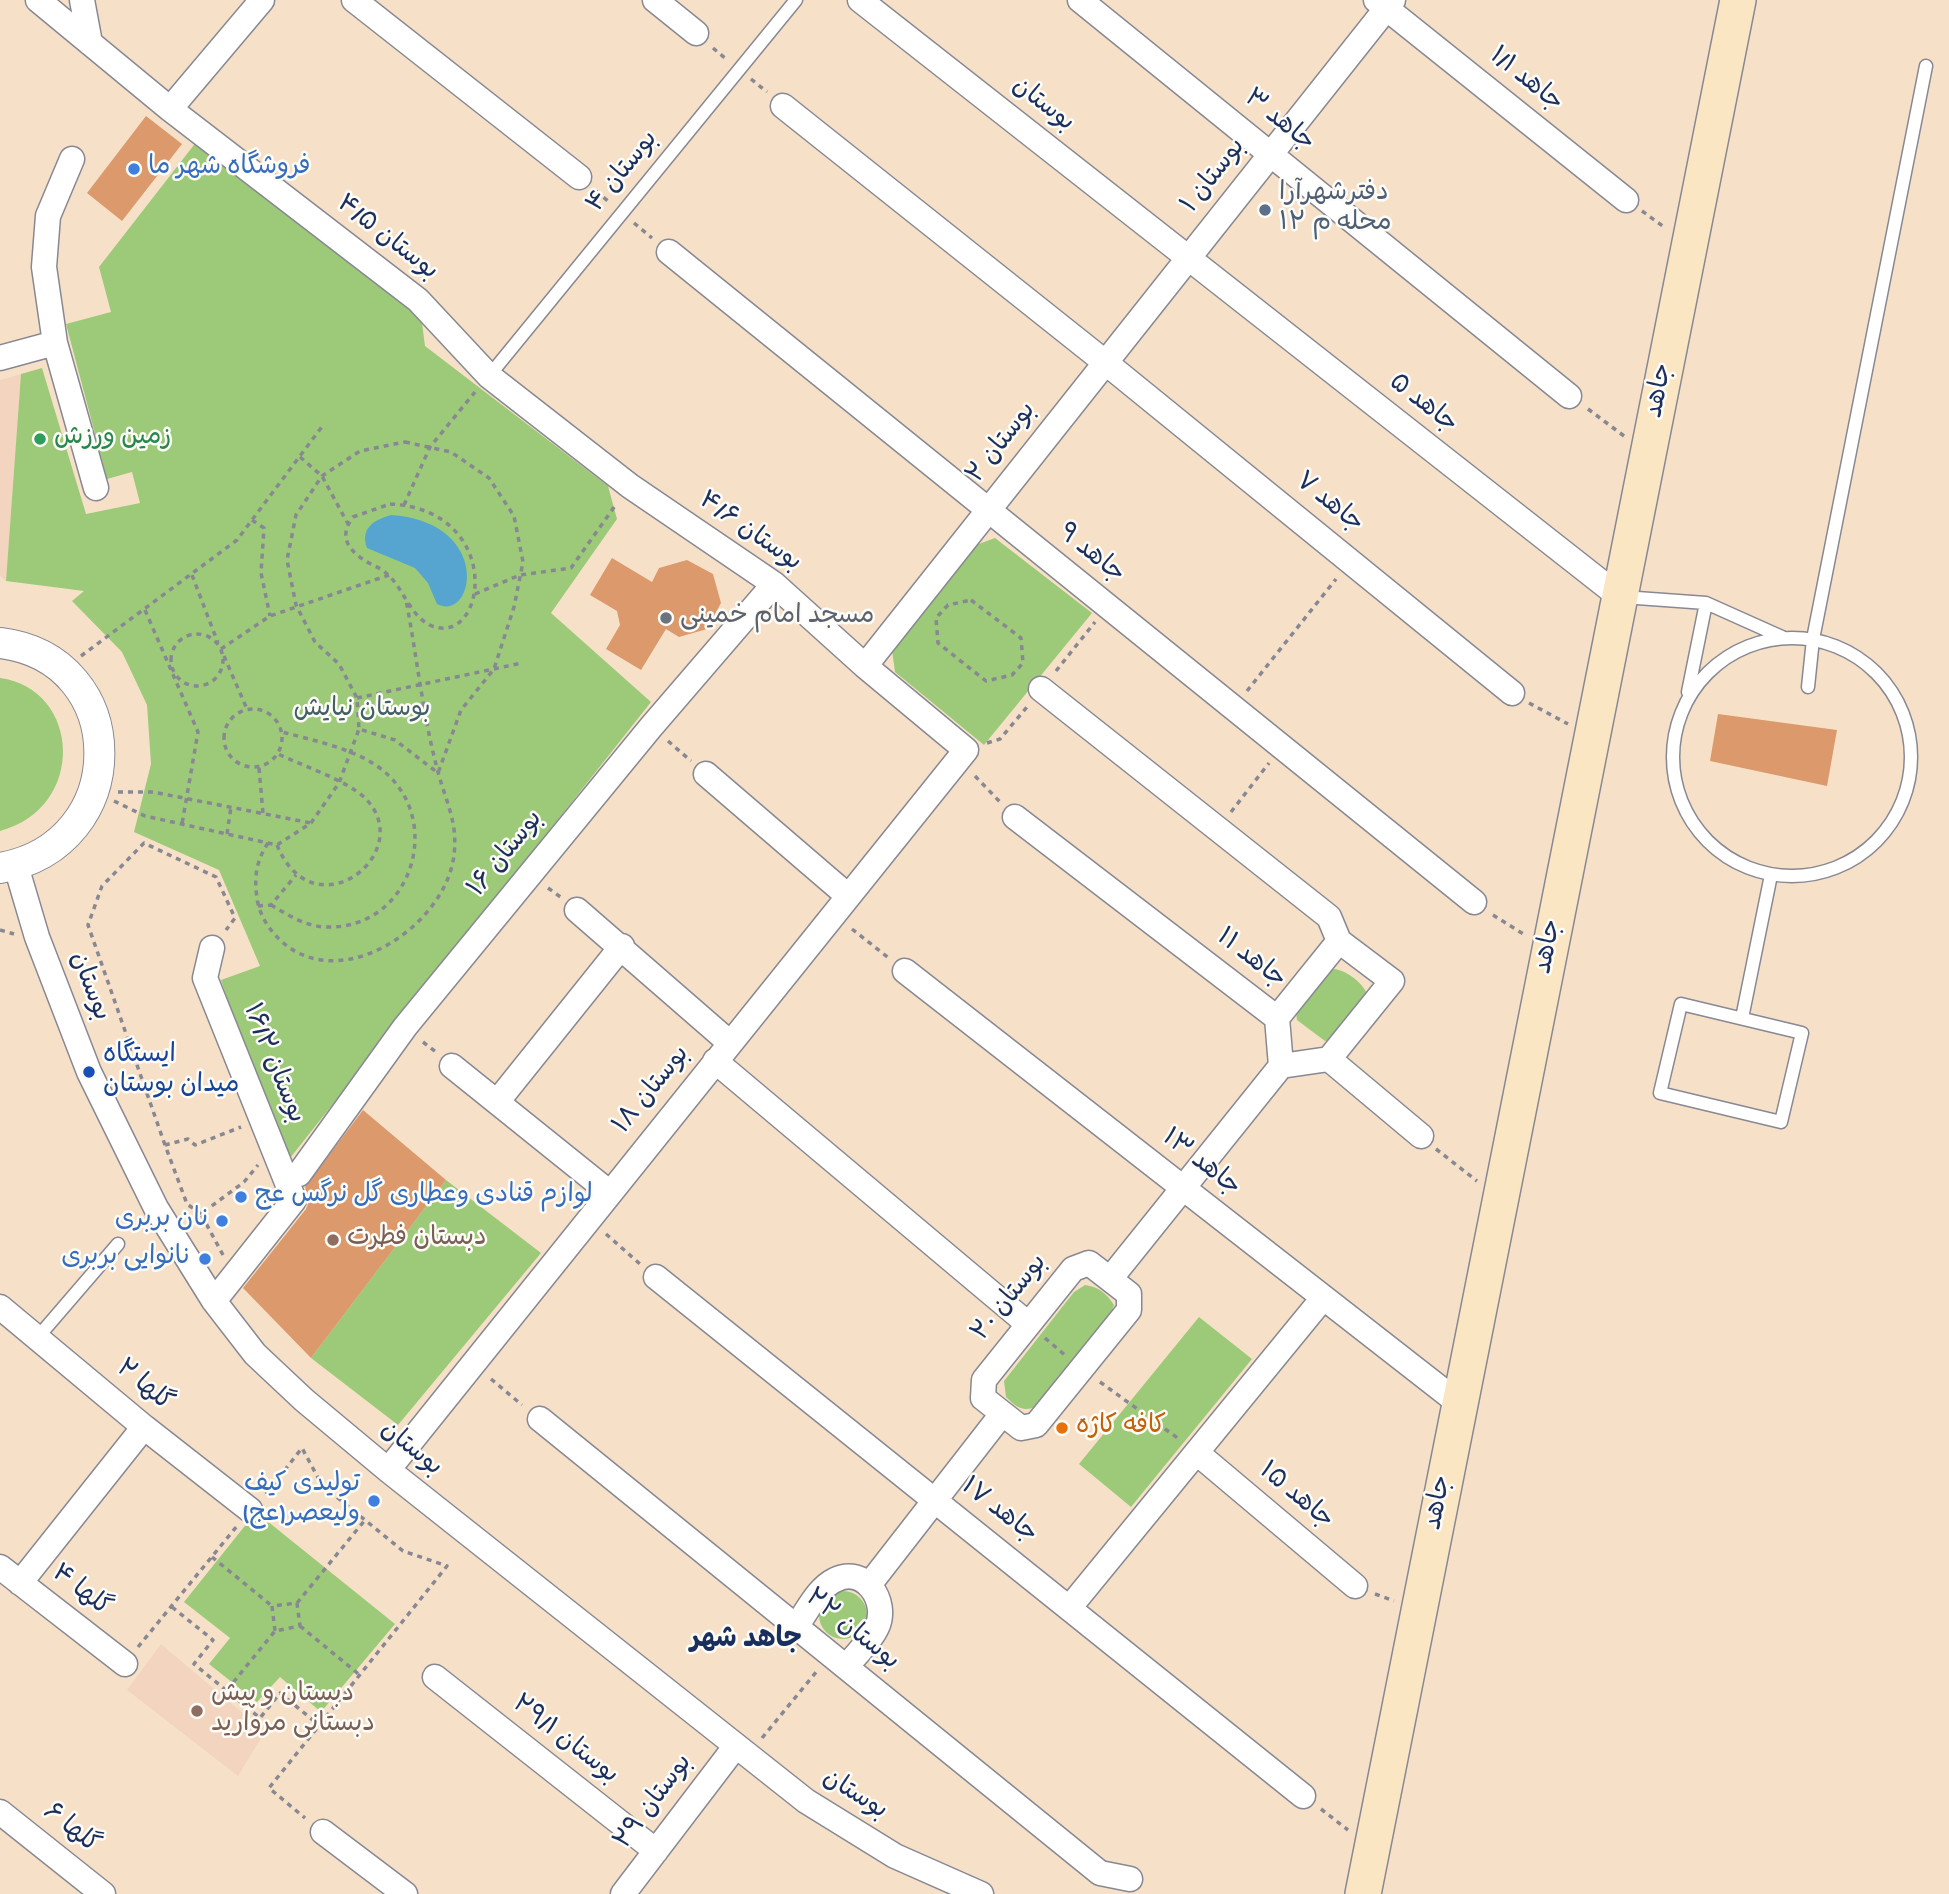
<!DOCTYPE html>
<meta charset="utf-8">
<style>
body{margin:0}
canvas{display:block;background:#f6e1c8}
</style>
<canvas width="1949" height="1894"></canvas>
<script>
const c = document.querySelector('canvas').getContext('2d');
c.lineJoin = 'round';
function fillPath(path, color) { c.fillStyle = color; c.fill(path, 'evenodd'); }
function trace(path, color, width, dash) { c.strokeStyle = color; c.lineWidth = width; c.lineCap = dash ? 'butt' : 'round'; c.setLineDash(dash || []); c.stroke(path); }
function drawText(font, color, halo, rows, align = 'center') {
  c.font = font + ' "Gochi Hand","Playpen Sans Arabic",sans-serif'; c.lineWidth = 5; c.setLineDash([]); c.textBaseline = 'middle'; c.strokeStyle = halo; c.fillStyle = color; for (const [text, x, y, turn = 0] of rows) {
    c.save(); c.translate(x, y); c.rotate((+turn || 0) * Math.PI / 180); c.textAlign = isNaN(turn) ? turn : align; if (halo) c.strokeText(text, 0, 0); c.fillText(text, 0, 0); c.restore();
  }
}
fillPath(new Path2D(`
 M21 374 6 581 0 576V380Z
 M161 1644 265 1732 238 1776 127 1690Z`), '#f3d4be');
fillPath(new Path2D(`
 M197 141 420 307 425 346 608 486 617 519 551 613 651 702 283 1167 221 980 260 966 219 870 134 832 151 764 147 705 122 652 72 601 84 591 6 581 21 374 42 368 86 514 140 503 132 472 107 479 66 324 111 312 99 267Z
 M995 538 1092 613 984 745 895 672 892 650 976 545Z
 M0 678C81 689 87 808 0 831Z
 M1334 969C1346 970 1363 983 1367 994L1331 1040 1325 1041 1297 1020 1296 1012 1327 973Z
 M446 1180 541 1253 398 1425 311 1358Z
 M1085 1285C1099 1287 1106 1293 1114 1305L1110 1316 1036 1407C1022 1412 1016 1407 1006 1397L1004 1381 1074 1292Z
 M1199 1317 1252 1359 1131 1507 1079 1464Z
 M256 1512 395 1624 321 1712 280 1677 257 1702 209 1664 230 1638 184 1602Z
 M819 1615a24 24 0 1 1 48 0a24 24 0 1 1-48 0Z`), '#9cca78');
fillPath(new Path2D(`
 M391 515C493 522 475 623 437 604L428 583 415 568 367 548C360 528 374 520 391 515Z`), '#56a5d0');
fillPath(new Path2D(`
 M146 116 182 144 122 221 87 193Z
 M612 558 652 582 659 568 687 560 713 574 721 603 707 629 679 637 666 629 641 670 606 649 620 625 617 611 590 595Z
 M1718 714 1837 730 1827 786 1710 761Z
 M363 1110 446 1180 311 1358 243 1288 306 1209 309 1201 305 1187Z`), '#db996c');
const service = new Path2D(`
 M489 376 796 0
 M1623 597 1706 603 1782 637
 M1673 757a119 119 0 1 1 238 0a119 119 0 1 1-238 0Z
 M1808 687 1813 639 1926 66
 M1688 692 1706 603
 M1681 1004 1802 1033 1781 1122 1660 1093Z
 M1742 1018 1771 875
 M38 1337 118 1244`);
const minor = new Path2D(`
 M38 0 170 109 418 300 489 376 630 486 774 584 865 666 966 750 388 1470
 M82 0 90 43
 M354 0 579 177
 M655 0 696 33
 M860 0 1620 597
 M1080 0 1569 396
 M1376 0 1626 200
 M783 106 1106 363 1512 693
 M170 109 262 0
 M669 252 1474 902
 M55 343 96 488
 M0 358 55 343 44 267 48 216 72 159
 M865 666 1393 0
 M1041 689 1329 917 1339 941
 M706 774 848 896
 M1015 817 1277 1018 1281 1066 1329 1059 1421 1136
 M16 866 37 937 89 1072 156 1208 214 1301 255 1354 304 1400 388 1470 806 1801 895 1856 981 1894
 M577 910 730 1043
 M212 948 205 978 294 1200 214 1301
 M905 971 1460 1404
 M1277 1018 1339 941 1392 981 1329 1059
 M715 1061 1028 1324
 M452 1066 610 1193
 M497 1102 622 946
 M299 1174 405 1027 651 727 774 584
 M1089 1263 1129 1294V1310L1036 1425 1021 1428 983 1398 984 1380 1073 1269Z
 M656 1277 1303 1796
 M1110 1279 1281 1066
 M0 1307 144 1427 250 1510
 M540 1419 1100 1873 1130 1879
 M1197 1453 1355 1586
 M0 1567 125 1664
 M20 1583 144 1427
 M869 1585 1002 1414
 M1070 1607 1323 1298
 M797 1625C808 1610 818 1588 835 1580 864 1565 889 1601 877 1627 871 1641 856 1654 847 1666
 M435 1677 656 1851
 M0 1812 103 1894
 M323 1832 405 1894
 M623 1894 735 1747`);
const tertiary = new Path2D(`
 M0 643C132 659 133 845 0 868`);
const secondary = new Path2D(`
 M1363 1894 1738 0`);
trace(service, '#888893', 15);
trace(minor, '#888893', 27);
trace(tertiary, '#888893', 32);
trace(secondary, '#888893', 38);
trace(new Path2D(`
 M713 48 726 59
 M751 79 767 92
 M596 191 609 202
 M1642 211 1664 227
 M634 223 652 238
 M1588 409 1624 436
 M405 442 451 452 489 478 514 516 523 562 514 607 494 669 461 710 438 773 395 740 359 729 357 698 339 664 315 642 296 605 287 560 296 515 322 476 360 451Z
 M300 457 322 476 348 524
 M390 504C505 510 487 647 432 626 410 617 403 587 387 574 382 569 375 566 369 563 350 552 337 538 353 517Z
 M404 505 430 447 475 392
 M252 520 264 528 261 573 270 616
 M192 575 218 643
 M475 594 520 575 571 568 617 503
 M971 600 1021 638 1023 663 1012 675 986 681 938 643 936 618 948 605Z
 M145 610 198 732 182 824
 M171 660a26 26 0 1 1 52 0a26 26 0 1 1-52 0Z
 M221 649 270 616 389 575
 M81 656 237 540 324 424
 M224 656 247 709
 M1056 671 1095 622
 M1247 691 1336 579
 M357 698 522 663
 M1529 703 1568 724
 M224 738a29 29 0 1 1 58 0a29 29 0 1 1-58 0Z
 M668 741 691 761
 M987 743 1000 739 1027 707
 M259 768 263 813
 M975 776 1001 803
 M118 792H153L311 823
 M114 801 145 816 277 845 311 823 339 783 359 729
 M1231 812 1269 763
 M227 834 231 807
 M268 843C256 861 254 878 257 898 259 914 268 928 279 939 339 998 446 926 454 855 458 822 446 802 438 772 423 717 417 657 406 600
 M277 845C314 935 419 852 365 798 346 780 303 766 278 754
 M548 888 562 898
 M271 905C288 915 305 926 325 927 413 931 448 815 377 766 351 748 312 740 282 732
 M258 906 271 905 296 875
 M1493 915 1525 935
 M852 929 890 959
 M0 930 14 934
 M423 1042 436 1052
 M165 1145 88 925 102 886 144 843 216 877 235 918 226 930
 M1436 1149 1477 1181
 M201 1214 187 1204 165 1145 188 1139 195 1145 241 1127
 M606 1234 640 1264
 M223 1255 201 1214 244 1182 258 1165
 M1045 1338 1066 1356
 M491 1379 522 1405
 M1100 1382 1179 1439
 M266 1494 302 1448 322 1485 403 1551 447 1566 269 1788 305 1818
 M212 1557 272 1606
 M1375 1594 1394 1601
 M297 1603 365 1520
 M172 1607 213 1640 194 1664 260 1718 280 1693 320 1726
 M300 1626 361 1676
 M138 1647 237 1526
 M227 1690 275 1631 300 1626 297 1603 272 1606 275 1631
 M762 1738 817 1671
 M1321 1809 1348 1830`), '#888893', 3.5, [5, 5]);
trace(service, '#fff', 12);
trace(minor, '#fff', 24);
trace(tertiary, '#fff', 30);
trace(secondary, '#fbe6c4', 35);
for (const [x, y, r, color] of [
 [134,169,7,"#3f7fe0"],
 [1265,210,7,"#5c6f8a"],
 [40,439,7,"#2e9e5b"],
 [666,618,7,"#6b7280"],
 [89,1072,7,"#1a4fb4"],
 [241,1197,7,"#3f7fe0"],
 [222,1221,7,"#3f7fe0"],
 [333,1240,7,"#8d6e63"],
 [205,1259,7,"#3f7fe0"],
 [1062,1428,7,"#e8710a"],
 [374,1501,7,"#3f7fe0"],
 [197,1711,7,"#8d6e63"]
]) { const dot = new Path2D(); dot.arc(x, y, r, 0, 2 * Math.PI); c.fillStyle = color; c.fill(dot); trace(dot, '#fdfcf7', 2.5); }
drawText('26px', '#1b2f5e', '#fdfcf7', [
 ["جاهد ۱/۱",1525,81,39],
 ["بوستان",1042,106,38],
 ["جاهد ۳",1278,122,39],
 ["بوستان ۴",624,173,-51],
 ["بوستان ۱",1215,177,-52],
 ["بوستان ۴/۵",386,239,38],
 ["جاهد",1661,391,-79],
 ["جاهد ۵",1422,405,38],
 ["بوستان ۲",1003,444,-52],
 ["جاهد ۷",1328,504,39],
 ["بوستان ۴/۶",749,533,35],
 ["جاهد ۹",1090,555,39],
 ["بوستان ۱۶",507,855,-51],
 ["جاهد",1550,947,-79],
 ["جاهد ۱۱",1250,960,38],
 ["بوستان",88,987,69],
 ["بوستان ۱۶/۲",272,1064,68],
 ["بوستان ۱۸",653,1091,-51],
 ["جاهد ۱۳",1200,1164,38],
 ["بوستان ۲۰",1011,1299,-51],
 ["گلها ۲",143,1387,40],
 ["بوستان",410,1450,39],
 ["جاهد ۱۵",1295,1497,40],
 ["جاهد",1440,1503,-79],
 ["جاهد ۱۷",998,1512,38],
 ["گلها ۴",80,1592,38],
 ["بوستان ۲۲",851,1631,39],
 ["بوستان ۲۹/۱",564,1741,38],
 ["بوستان",854,1796,32],
 ["بوستان ۲۹",655,1803,-53],
 ["گلها ۶",70,1830,39]
]);
drawText('26px', '#366cbe', '#fdfcf7', [
 ["فروشگاه شهر ما",148,169,"left"],
 ["لوازم قنادی وعطاری گل نرگس عج",255,1197,"left"],
 ["نان بربری",208,1221],
 ["نانوایی بربری",191,1259],
 ["تولیدی کیف",360,1486],
 ["ولیعصر(عج)",360,1516]
], 'right');
drawText('26px', '#4e5e75', '#fdfcf7', [
 ["دفترشهرآرا",1279,195],
 ["محله م ۱۲",1279,225]
], 'left');
drawText('26px', '#27864d', '#fdfcf7', [
 ["زمین ورزش",54,439]
], 'left');
drawText('26px', '#5b616d', '#fdfcf7', [
 ["مسجد امام خمینی",680,618]
], 'left');
drawText('26px', '#425e66', '#fdfcf7', [
 ["بوستان نیایش",362,711]
]);
drawText('26px', '#164399', '#fdfcf7', [
 ["ایستگاه",103,1057],
 ["میدان بوستان",103,1087]
], 'left');
drawText('26px', '#785e54', '#fdfcf7', [
 ["دبستان فطرت",347,1240],
 ["دبستان و پیش",211,1696],
 ["دبستانی مروارید",211,1726]
], 'left');
drawText('26px', '#c56008', '#fdfcf7', [
 ["کافه کاژه",1076,1428]
], 'left');
drawText('bold 28px', '#1b2f5e', '#fdfcf7', [
 ["جاهد شهر",746,1642]
]);
</script>
